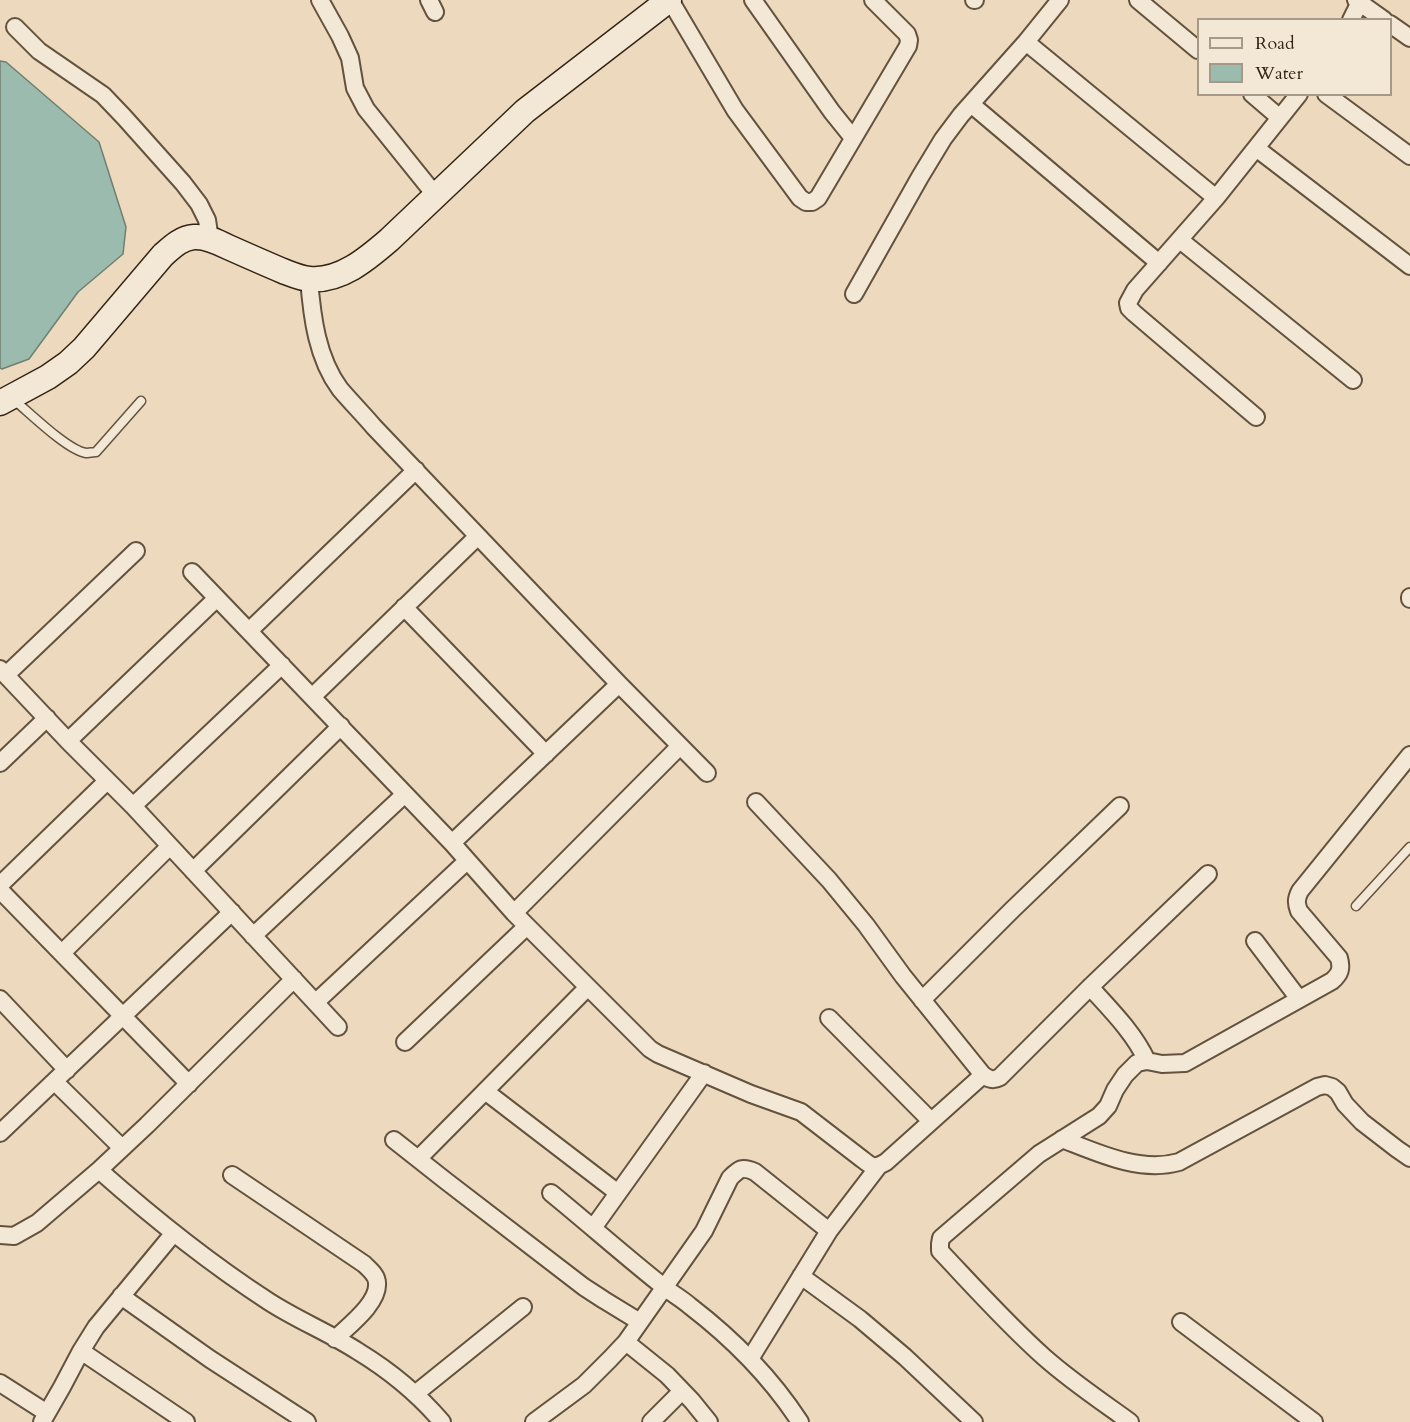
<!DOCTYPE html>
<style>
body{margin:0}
#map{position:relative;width:1410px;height:1422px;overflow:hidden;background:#eddabe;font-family:Cardo,serif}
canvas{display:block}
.legend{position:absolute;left:1197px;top:18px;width:195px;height:78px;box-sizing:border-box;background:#f3e7d5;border:2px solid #a79988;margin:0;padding:8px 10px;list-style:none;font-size:18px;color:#342414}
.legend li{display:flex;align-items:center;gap:12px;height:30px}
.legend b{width:30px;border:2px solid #a79988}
</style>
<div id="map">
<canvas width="1410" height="1422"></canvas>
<ul class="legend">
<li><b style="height:8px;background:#f3e7d5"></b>Road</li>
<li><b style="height:16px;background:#9abbad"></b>Water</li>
</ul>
</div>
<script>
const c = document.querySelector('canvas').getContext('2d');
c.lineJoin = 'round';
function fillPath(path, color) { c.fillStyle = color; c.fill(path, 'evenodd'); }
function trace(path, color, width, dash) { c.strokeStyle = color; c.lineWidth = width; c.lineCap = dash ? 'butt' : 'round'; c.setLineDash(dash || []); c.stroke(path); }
const water = new Path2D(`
 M0 61 6 62 99 142 126 227 123 254 78 292 29 359 2 369 0 368Z`);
fillPath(water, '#9abbad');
trace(water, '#717f70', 1.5);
const lane = new Path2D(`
 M14 400C30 413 67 450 86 453 87 453 95 452 96 452L141 401
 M1356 906 1410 847`);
const street = new Path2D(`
 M320 0 340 36 350 58 355 88 366 109 436 196
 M429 0 435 12
 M670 0 735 110 800 198 806 202H812L818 198 908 46 909 40 907 34 873 0
 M753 0 832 112 853 138
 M974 0H975
 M1138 0 1198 50
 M1356 0 1384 20
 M1351 20 1361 0
 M1390 24 1410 38
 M15 27 39 51 103 95 124 117 183 183 199 204 207 220 210 239
 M1026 42 1216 198
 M1252 94 1280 118
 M1326 94 1410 156
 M971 104 1159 263
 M1256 148 1410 266
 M1180 240 1353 380
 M309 279C312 317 317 358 340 389 351 402 363 414 374 427L619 684 707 773
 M854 294 920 177 943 139 961 115 1026 42 1060 0
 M1256 417 1134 313 1129 308 1128 303 1135 290 1216 198 1299 94
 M192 572 452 843 514 913 650 1049 658 1054 751 1094 801 1112 862 1159C872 1167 874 1169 886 1162L983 1075
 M1410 599V597
 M404 607 546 754
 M249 631 416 470
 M0 669 68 741 133 806 338 1027
 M6 675 136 551
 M312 697 478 536
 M68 741 217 598
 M0 763 47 718
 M756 802 829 880 866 925 903 976 983 1075C989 1079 993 1081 1000 1077L1090 987 1208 874
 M133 806 282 665
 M452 843 619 684
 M193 871 341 726
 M0 885 107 781
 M0 890 189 1084
 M514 913 680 746
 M253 936 405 794
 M1255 941 1299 999
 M62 953 170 846
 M1090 987C1111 1010 1134 1033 1147 1061
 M0 999 67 1070
 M922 1000 1012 910 1120 806
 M316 1002 467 861
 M829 1018 931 1121
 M405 1042 527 926
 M55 1082 122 1148
 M485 1091 618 1193
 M0 1133 232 912
 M1062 1139C1098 1153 1140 1173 1179 1162L1317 1087 1325 1085 1332 1087 1338 1092 1345 1104 1362 1122 1397 1149 1410 1158
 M394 1140 446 1181 584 1287 604 1300 640 1322
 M418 1159 588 987
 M99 1170C152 1217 208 1262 268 1301 297 1320 330 1333 359 1352 390 1371 419 1395 442 1422
 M232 1175 364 1264C369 1269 377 1275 377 1283 379 1303 348 1326 335 1339
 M551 1193C589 1224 626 1257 664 1287 673 1294 682 1299 690 1306 733 1339 770 1376 800 1422
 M593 1228 704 1073
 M0 1235 14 1236 37 1223 99 1170 147 1125 294 979
 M801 1276 860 1319 905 1357 974 1422
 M121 1296 210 1359 307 1422
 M1181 1322 1314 1422
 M626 1342 667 1375 692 1401 709 1422
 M81 1351 186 1422
 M750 1359 829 1231 878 1167
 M0 1383 47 1413
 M415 1394 523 1307
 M42 1422 62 1387 81 1351 96 1327 173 1234
 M534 1422 584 1385 610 1359 626 1342 704 1231 730 1178C739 1169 742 1166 755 1172L829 1231
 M651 1422 682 1391
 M1130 1422C1101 1401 1071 1381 1044 1357 1007 1324 974 1287 940 1251V1244L941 1238 1039 1154 1099 1116 1108 1106 1115 1090 1125 1075 1137 1063 1147 1061 1162 1064 1185 1063 1332 981C1340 974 1342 969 1339 958L1299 911C1296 903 1296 899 1300 891L1410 755`);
const secondary = new Path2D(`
 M0 403 48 377 68 363 84 348 163 255C172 247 181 238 194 237 206 236 218 242 228 247 246 255 264 263 283 271 291 274 300 278 309 279 340 282 367 259 389 240L525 111 669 0`);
trace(lane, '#62523e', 11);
trace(street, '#62523e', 20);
trace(secondary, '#342414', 27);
trace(lane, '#f3e7d5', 8);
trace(street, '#f3e7d5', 16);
trace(secondary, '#f3e7d5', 24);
</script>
